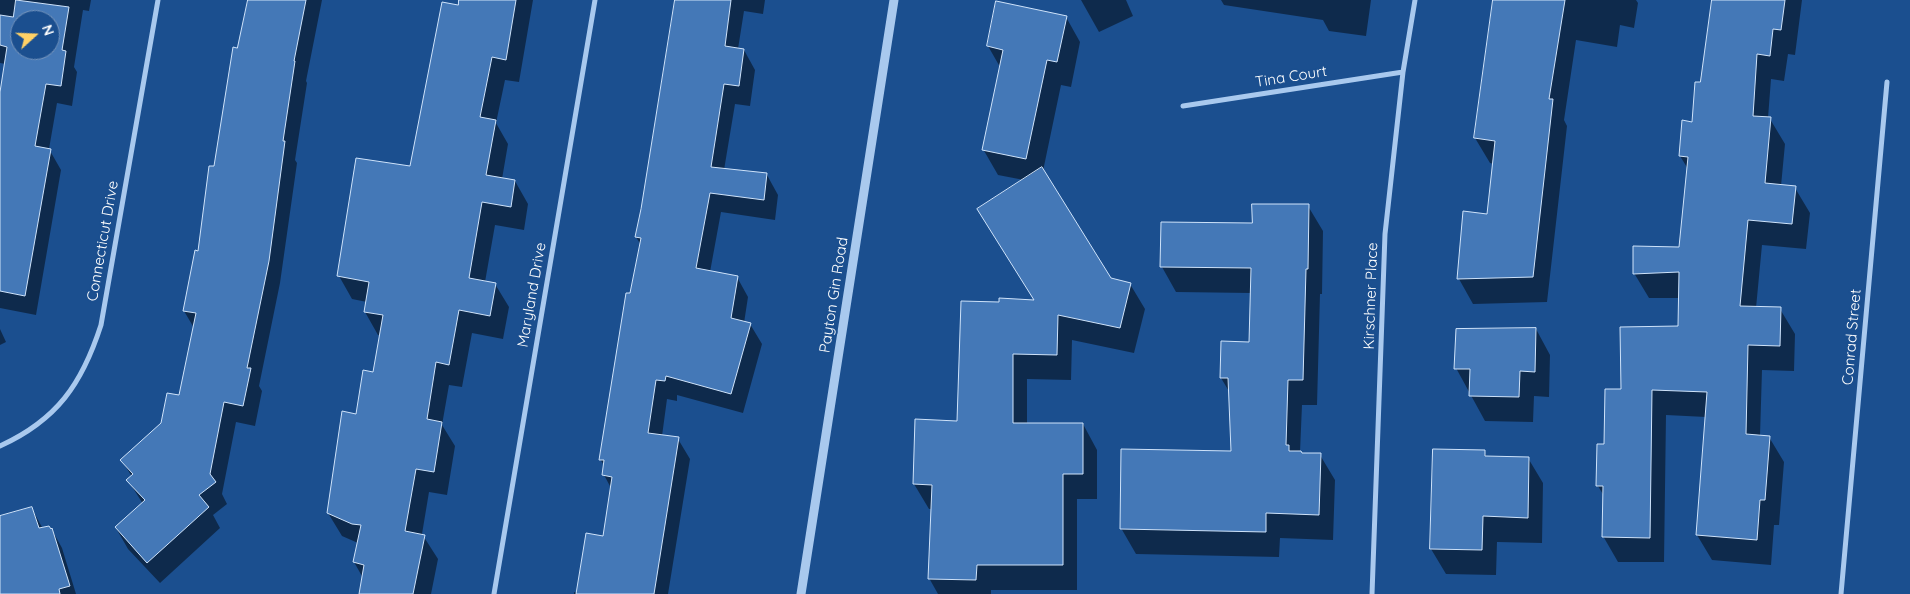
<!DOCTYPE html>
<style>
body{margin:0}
#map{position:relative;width:1910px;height:594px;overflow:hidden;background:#1b4f8f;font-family:Quicksand,sans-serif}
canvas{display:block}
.north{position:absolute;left:10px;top:10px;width:50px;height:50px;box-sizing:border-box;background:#1b4f8f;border:1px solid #7695bc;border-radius:50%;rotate:70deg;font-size:14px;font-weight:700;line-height:20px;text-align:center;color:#fff}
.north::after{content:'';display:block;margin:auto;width:18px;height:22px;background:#ffd166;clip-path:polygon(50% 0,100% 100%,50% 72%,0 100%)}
</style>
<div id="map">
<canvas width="1910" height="594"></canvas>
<div class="north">N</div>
</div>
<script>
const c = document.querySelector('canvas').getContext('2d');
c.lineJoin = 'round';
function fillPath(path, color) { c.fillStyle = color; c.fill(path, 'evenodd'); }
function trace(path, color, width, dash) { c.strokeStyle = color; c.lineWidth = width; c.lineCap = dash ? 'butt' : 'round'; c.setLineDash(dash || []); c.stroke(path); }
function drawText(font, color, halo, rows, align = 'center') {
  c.font = font + ' Quicksand,sans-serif'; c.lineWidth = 4; c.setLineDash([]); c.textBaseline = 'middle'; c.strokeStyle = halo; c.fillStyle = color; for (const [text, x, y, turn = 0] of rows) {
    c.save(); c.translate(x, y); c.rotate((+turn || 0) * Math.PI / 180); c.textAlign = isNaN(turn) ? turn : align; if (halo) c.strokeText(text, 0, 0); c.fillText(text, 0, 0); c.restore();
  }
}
fillPath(new Path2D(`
 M0 0H91L89 11 83 10 74 67 77 72 72 106 57 103 49 149 61 170 36 315 0 308V100L6 64 0 63ZM20 20H50V50H20Z
 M249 0H322L306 81 307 83 295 160 297 163 280 283 259 386 262 391 255 426 236 422 222 494 227 504 213 515 220 528 160 583 128 549 116 528 143 504 128 480 132 477 122 460 162 424 180 397 194 328 184 311 199 252Z
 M460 0H533L519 82 505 80 496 123 508 144 502 179 515 181 528 204 524 230 495 225 485 282 495 284 509 307 503 339 472 333 462 387 449 385 442 425 455 446 447 495 429 492 422 534 438 559 431 594H361L363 578 354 562 358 543 342 536 328 513 374 373 381 335H378L365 312 367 302 352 299 339 276 411 168Z
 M676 0H765L763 14 744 11 738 49 744 50 755 70 750 106 735 104 724 170 767 175 778 195 775 220 721 212 710 272 737 277 748 297 744 323 750 324 762 344 743 413 677 395V401L667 399 662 436 678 439 690 459 668 594H574V592L578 593 604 537 611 488 604 475 605 467 600 459 641 245 636 237 642 209Z
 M1081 0H1126L1133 16 1099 32Z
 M1221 0H1371L1366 36 1329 31 1323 20 1224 5Z
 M1494 0H1636L1638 3 1634 28 1620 25 1617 47 1576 40 1564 120 1567 126 1547 302 1473 304 1459 279 1488 215 1494 164 1490 163 1475 138Z
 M1713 0H1802L1795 55 1788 54 1784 81 1771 79 1768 118 1770 119 1785 144 1781 186 1795 188 1810 213 1806 249 1762 245 1756 308 1780 309 1795 334 1794 371 1762 370 1760 436 1769 437 1784 462 1779 525H1774L1771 565 1712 560 1697 535 1706 417 1666 415 1664 562H1618L1603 536 1604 496 1598 486 1605 445 1622 390 1679 327 1680 298H1649L1634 273 1680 249 1688 169 1680 156 1693 123Z
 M1066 17 1080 42 1071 87 1061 85 1043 171 1110 279 1130 284 1145 309 1134 353 1072 340 1071 380 1027 379V424H1083L1097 450V499H1077V590H991V594H938L929 578 932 509H929L914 484 958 422 1000 303 1035 301 1024 180 998 175 983 149 1000 67 988 46Z
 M1308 206 1323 231 1322 294H1320L1317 405H1302L1300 452 1302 455H1320L1335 480 1333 540 1280 538 1279 557 1136 554 1121 528 1233 452 1230 393 1221 378 1250 343 1251 293 1176 292 1162 267 1253 224Z
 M0 329 6 342 0 345Z
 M1536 329 1550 355 1549 397 1534 396 1533 422 1485 421 1456 368Z
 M1484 452 1487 457 1528 458 1543 483 1542 543 1497 542 1496 575 1446 574 1431 549Z
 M32 509 43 529 52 530 62 548 76 594H0V518Z`), '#0007');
const building = new Path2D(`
 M16 0 69 7 62 50 66 51 61 86 46 84 35 146 51 149 25 296 0 291V92L7 47 0 45V15L13 17ZM20 20H50V50H20Z
 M248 0H306L294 61H295L283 141H285L269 261 247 368H251L243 406 224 402 210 474 216 482 199 495 209 507 147 563 115 527 145 500 126 480 133 474 120 460 161 423 167 393 179 395 196 313 183 311 195 250 198 251 209 166H214L233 47 237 48Z
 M459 0H516L506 60 492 57 480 117 496 120 486 175 515 180 511 207 482 202 469 278 496 283 490 316 459 310 449 365 436 362 427 419 442 422 434 472 416 469 405 531 425 535 413 594H359L364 565 353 562 361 525 352 524 327 513 342 411 356 414 363 370 373 372 383 315 364 312 369 282 337 276 356 158 410 166 442 2 458 5Z
 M675 0H731L725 46 744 49 739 86 724 84 711 167 767 173 764 200 710 193 696 268 738 276 731 318 751 323 731 394 666 376 665 381 656 380 648 433 679 437 654 594H576L586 533 603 536 612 477 602 475 604 460H599L626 293H630L641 238 635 237 641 209Z
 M1493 0H1565L1549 99H1553L1533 277 1457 279 1463 211 1487 214 1495 141 1474 138Z
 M1712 0H1785L1781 30 1773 29 1770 56 1757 54 1753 116 1771 117 1765 183 1796 186 1792 224 1748 220 1740 306 1781 307 1780 346 1748 345 1746 434 1770 436 1765 500H1760L1757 540 1696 535 1707 392 1652 390 1650 538 1602 537 1603 486H1596L1597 444H1604L1605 389H1621L1620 327 1678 326 1679 272 1633 274V246L1679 247 1688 157 1679 156 1682 120 1692 122 1695 82H1700Z
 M996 1 1067 16 1057 62 1047 60 1026 159 982 150 1003 50 987 46Z
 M1042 167 1111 278 1131 283 1120 328 1058 315 1057 355 1013 354V423H1083V474H1063V565H977L976 580 928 579 932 485 913 484 915 419 957 421 961 301 999 302V298L1034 300 977 209Z
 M1252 204H1309L1308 269H1306L1303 380H1288L1286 445H1289V451H1301L1302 453H1321L1319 515 1266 513V532L1120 529 1121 449 1231 451 1228 378H1220L1221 341 1249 342 1251 268 1160 267 1161 222 1252 223Z
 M1536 328 1535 372 1520 371 1519 397 1469 396 1470 369H1454L1456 329Z
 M1433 449 1485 450V456L1529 457 1528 518 1483 516 1482 550 1430 549Z
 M32 507 39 528 49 526 51 529 52 528 70 586 59 589 60 594H0V516Z`);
fillPath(building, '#4478b7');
trace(building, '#cfe3fa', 1);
trace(new Path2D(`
 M1183 106 1403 72
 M0 446C57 420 82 384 101 325L158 0
 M494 594 595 0
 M1372 594 1385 234 1403 72 1415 0
 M1841 594 1887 82`), '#a9c9ee', 5);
trace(new Path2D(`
 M801 594 894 0`), '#a9c9ee', 9);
drawText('15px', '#fff', '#1b4f8f', [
 ["Tina Court",1291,77,-9],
 ["Connecticut Drive",103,241,-80],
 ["Maryland Drive",532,295,-80],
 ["Payton Gin Road",834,295,-81],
 ["Kirschner Place",1371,296,-88],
 ["Conrad Street",1852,337,-85]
]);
</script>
